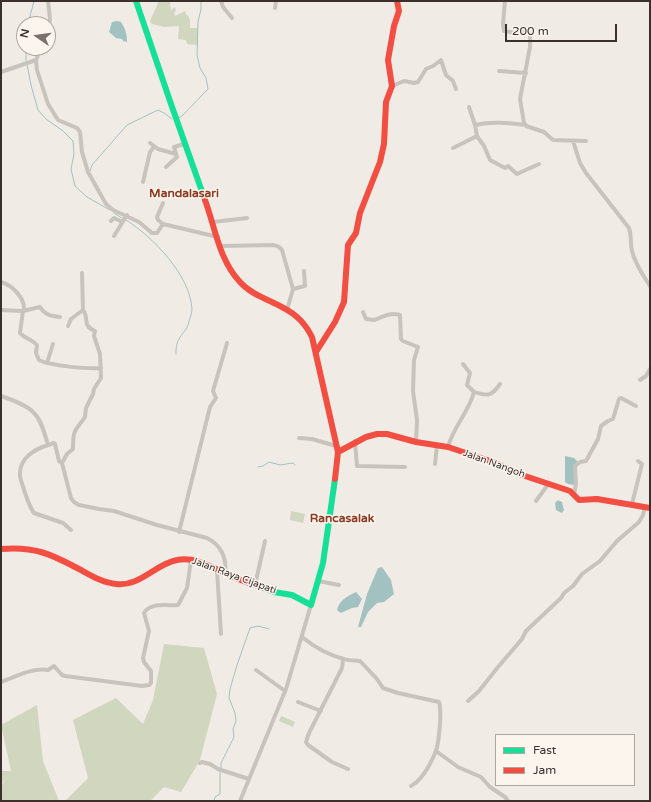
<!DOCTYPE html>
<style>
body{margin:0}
#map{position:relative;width:651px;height:802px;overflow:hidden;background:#f0ebe5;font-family:"Varela Round",sans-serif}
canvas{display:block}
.frame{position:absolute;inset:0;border:2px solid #3b302b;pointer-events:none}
.legend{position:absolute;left:495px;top:734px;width:140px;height:52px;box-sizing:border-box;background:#fbf5ee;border:1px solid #aea6a0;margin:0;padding:5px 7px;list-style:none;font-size:12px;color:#3b302b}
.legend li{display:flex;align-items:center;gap:8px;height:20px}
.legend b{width:20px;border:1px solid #aea6a0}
.north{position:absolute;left:16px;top:16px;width:40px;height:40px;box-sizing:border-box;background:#fbf5ee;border:1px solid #aea6a0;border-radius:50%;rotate:283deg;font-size:11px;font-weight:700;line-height:16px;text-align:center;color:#3b302b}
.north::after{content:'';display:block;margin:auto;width:14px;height:18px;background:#7a716c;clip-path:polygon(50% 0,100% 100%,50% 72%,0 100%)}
.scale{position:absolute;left:505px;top:24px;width:112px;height:18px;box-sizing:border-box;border:2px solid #3b302b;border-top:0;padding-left:5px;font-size:12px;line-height:14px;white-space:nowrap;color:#3b302b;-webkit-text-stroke:3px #fbf5ee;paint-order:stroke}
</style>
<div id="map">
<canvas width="651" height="802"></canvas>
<div class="frame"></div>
<ul class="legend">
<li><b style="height:5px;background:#16e098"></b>Fast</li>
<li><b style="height:5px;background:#f24e42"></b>Jam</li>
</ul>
<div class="north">N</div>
<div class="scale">200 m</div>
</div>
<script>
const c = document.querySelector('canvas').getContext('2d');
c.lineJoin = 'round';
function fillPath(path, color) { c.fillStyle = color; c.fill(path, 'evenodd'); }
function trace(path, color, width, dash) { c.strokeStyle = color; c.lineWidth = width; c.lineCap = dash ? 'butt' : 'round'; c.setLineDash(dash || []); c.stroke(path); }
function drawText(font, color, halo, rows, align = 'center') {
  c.font = font + ' "Varela Round",sans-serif'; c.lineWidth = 3; c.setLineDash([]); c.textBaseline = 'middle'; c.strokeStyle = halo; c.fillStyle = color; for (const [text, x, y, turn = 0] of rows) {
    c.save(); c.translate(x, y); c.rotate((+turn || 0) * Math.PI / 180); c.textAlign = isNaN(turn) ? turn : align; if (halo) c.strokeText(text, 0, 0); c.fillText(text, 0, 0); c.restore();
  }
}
fillPath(new Path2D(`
 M159 1 170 2 171 10 175 7 176 11 174 12 175 16 185 11 186 14 189 17V19H190V28H198V45L187 44 186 40 178 39 179 26 164 27 152 24 150 21Z
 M291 511 305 514 303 523 290 520Z
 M164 644 204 648 217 694 200 760 181 792 164 787 150 801H65L88 778 73 720 116 698 143 724 153 700Z
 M37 705 43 761 59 801H1V786L6 779 1 784V771H11L1 725Z
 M281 716 295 722 293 727 279 721Z`), '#d1d6bf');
fillPath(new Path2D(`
 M117 21 121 22C125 28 127 34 127 42L123 41 122 39 116 38 109 32 112 22Z
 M565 456 574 458 578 462 574 466 575 474 574 485 568 484 565 482Z
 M558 500 562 502 564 510 562 513 556 510 555 503Z
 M382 567 391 580 394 594 384 602 377 603 368 612 361 627H358L367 594 378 568Z
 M356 592 362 599 358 607 352 608 341 613 337 610C339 600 348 596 356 592Z`), '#a1c2c1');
trace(new Path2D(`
 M28 24 34 1
 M26 48V61
 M27 64 31 85 38 110 46 119 63 131 73 141 74 154 71 169 75 186 87 197 110 210
 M179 118 182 116 208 89 206 78 200 68 197 55 198 22 201 9V1
 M90 171 92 165 127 125 158 110 164 113 172 119
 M114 213 123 219
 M126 220C153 237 190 275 192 309 192 313 190 318 189 321 187 334 175 335 176 354
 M258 467 263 466 269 462 280 465 293 463 295 465
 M221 769V763L234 737 233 729 236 721 235 713 229 698 230 689 237 665 250 628 258 626 269 629
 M214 801 215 797 220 794V772`), '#a1c2c1', 1);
trace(new Path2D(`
 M221 1 223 7 232 18
 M505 1 503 24 504 31 520 34 525 29 530 34V47L520 99 524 123 526 126 544 132 553 140 586 141
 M275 8 276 1
 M48 32 50 19 48 1
 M36 60 37 70 48 104 58 120 77 128 80 132 82 152 88 172 106 204 113 210 139 222 152 233H157L163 224 158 220 157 217 163 203
 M499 71 526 73
 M1 72 36 60 41 48
 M392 86 404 81 414 83 418 82 426 69 433 66 441 60 446 75 453 81 456 89
 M475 125C492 121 508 123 526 125
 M477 136 484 146 490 160 505 168 508 166 517 174 539 164
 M573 141 580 163 586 173 629 228C632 237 630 243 632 251 635 264 643 275 650 286
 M150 143 158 149 176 154
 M453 148 477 136 475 125 469 107
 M166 167 177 157 174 147 184 144
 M143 182 150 152 154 147
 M111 221 114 218 122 222
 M213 222 247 218
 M163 224 218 237
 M114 236 127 215
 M220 246 274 245 279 247 282 250 293 289
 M1 282C12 285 25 298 24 310
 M1 310 23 311 40 307C45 315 51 316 60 317
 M287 310 293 289 305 286 304 271
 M23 311 20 333C25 339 32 339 37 345L36 353 39 360C51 366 87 369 101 368
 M363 312 366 319 374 320C383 317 389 312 400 315L401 339 403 341 418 347 414 360 413 391 417 420 416 442
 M68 326 71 319 83 310
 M47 363 53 344
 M640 380 646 376 650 369
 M474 392C488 396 491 397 500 384
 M1 396C10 399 28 406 34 413 42 421 45 435 48 445L54 443 55 444 59 461 62 463 71 498 74 502 79 505 99 509 114 511 157 525 207 538C221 545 227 558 225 573
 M299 438 312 439 336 446
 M355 441 357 466 405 467
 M48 445C35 449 19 458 20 475 20 480 23 485 24 490 27 498 29 506 34 513L63 523 71 530
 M448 447C453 427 469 412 474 392L467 385 470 373 463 364
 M62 463 67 454 73 449C73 428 75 432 85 417L86 408 93 394 94 389 101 378 100 354 94 336 95 331C81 325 90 319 83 310L82 273
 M435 464 437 445
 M574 495 576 484 575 466 580 462 586 461 598 439 601 426 608 421 613 419 619 399 621 398 636 406
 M536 501 549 483
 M632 504 642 464 638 461
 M179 532 210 407 216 398 213 391 227 343
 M217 570 221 634
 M318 581 339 585
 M255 585 265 541
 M302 637C314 647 329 655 344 659 349 661 355 660 360 661L377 679 383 688 398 693 439 702C442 711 439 742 436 751 431 763 422 780 411 786
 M343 659 342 668 309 733 306 742 308 745 332 762 348 769
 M256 670 285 691
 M1 682C15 677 33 667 48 670L54 666 62 675 65 676 142 686 149 685 151 683V671L144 662 143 658 149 631 144 613C150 602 167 606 178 605L187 588 191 560
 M468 701 479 691 498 667 522 639 526 631 561 598 564 593 573 586 582 574 600 561 617 541 639 522 643 515 645 507
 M298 702 321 711
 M436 751 458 767 481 777 490 787 505 797 508 801
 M200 763 202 762 210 764 218 769 249 779
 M240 801 286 689 311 605`), '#c9c3be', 4);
trace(new Path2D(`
 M136 1 171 104 205 200
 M258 586 274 592 292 595 311 605 323 563 335 479`), '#16e098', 6);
trace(new Path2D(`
 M205 200C215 227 219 260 240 282 255 299 281 302 297 317 304 323 308 329 312 337L338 452 335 479
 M316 352 335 322 344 302 348 245 356 233 360 213 380 162 384 144 386 102 392 86 388 60 394 26 399 11 397 1
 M338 452 366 437 377 434H387L416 442 448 447 493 462 522 475 570 491 579 500 597 499 650 508
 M1 549C34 546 51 554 79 569 90 575 103 583 116 584 140 587 155 564 177 560 195 556 213 568 229 575 238 579 248 583 258 586`), '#f24e42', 6);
drawText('10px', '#3b302b', '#fbf5ee', [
 ["Jalan Nangoh",494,464,20],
 ["Jalan Raya Cijapati",234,576,20]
]);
drawText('bold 12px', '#8c3b22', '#fbf5ee', [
 ["Mandalasari",184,194],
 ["Rancasalak",342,519]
]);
</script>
